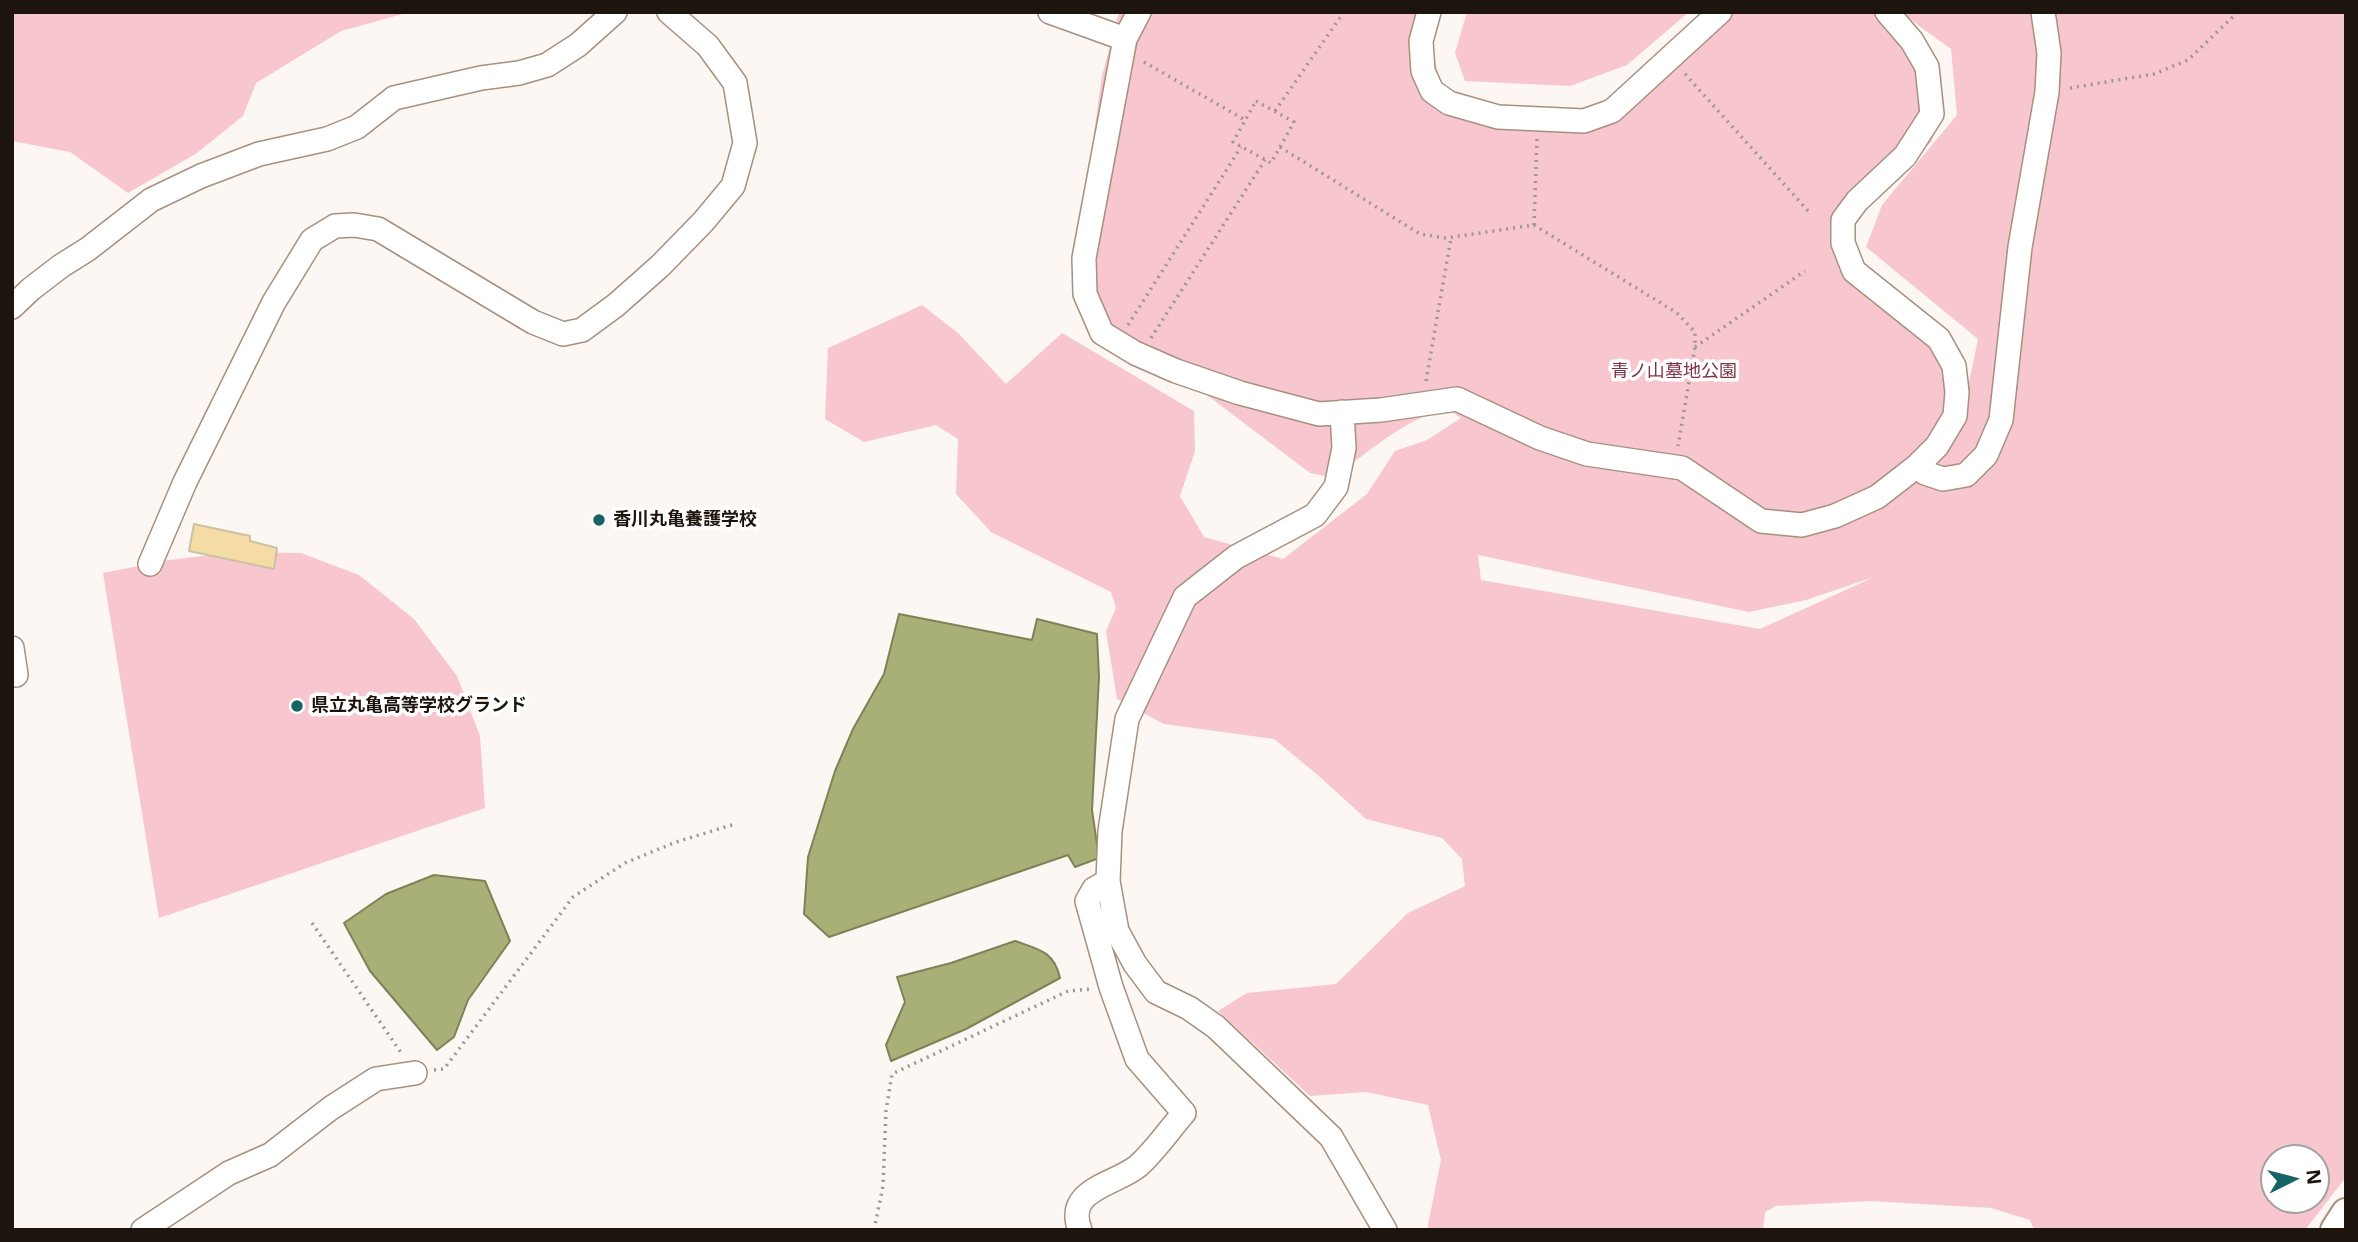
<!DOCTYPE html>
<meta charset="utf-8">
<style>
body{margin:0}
#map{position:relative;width:2358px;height:1242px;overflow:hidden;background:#fcf7f3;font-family:"Noto Sans",sans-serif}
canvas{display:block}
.frame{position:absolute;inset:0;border:14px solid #1d140d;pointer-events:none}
.north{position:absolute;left:2260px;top:1144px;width:70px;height:70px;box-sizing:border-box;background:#fff;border:2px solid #a5a19e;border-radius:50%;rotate:84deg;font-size:19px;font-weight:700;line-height:28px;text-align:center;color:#1d140d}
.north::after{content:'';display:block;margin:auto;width:24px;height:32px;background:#166463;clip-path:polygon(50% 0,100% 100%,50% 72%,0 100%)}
</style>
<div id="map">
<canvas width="2358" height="1242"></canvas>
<div class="frame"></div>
<div class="north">N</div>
</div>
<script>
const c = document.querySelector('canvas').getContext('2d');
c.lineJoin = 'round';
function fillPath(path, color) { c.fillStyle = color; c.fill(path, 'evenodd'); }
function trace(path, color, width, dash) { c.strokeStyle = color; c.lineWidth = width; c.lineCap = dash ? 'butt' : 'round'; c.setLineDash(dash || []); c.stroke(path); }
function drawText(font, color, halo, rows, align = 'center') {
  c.font = font + ' "Noto Sans","Noto Sans JP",sans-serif'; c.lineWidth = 7; c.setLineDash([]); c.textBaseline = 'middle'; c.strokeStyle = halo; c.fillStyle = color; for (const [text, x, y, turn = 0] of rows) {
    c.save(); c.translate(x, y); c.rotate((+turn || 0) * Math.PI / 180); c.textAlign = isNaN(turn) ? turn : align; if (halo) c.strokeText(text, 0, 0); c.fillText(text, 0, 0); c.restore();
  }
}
fillPath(new Path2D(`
 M12 12H410L341 31 256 83 243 116 197 153 128 193 70 152 12 141Z
 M1119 12H1441L1432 45 1440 84 1454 96 1490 106 1543 111 1591 109 1624 91 1704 12H1896L1919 36 1941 75 1943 97 1939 120 1931 142 1861 210 1851 230 1854 252 1865 268 1968 387 1978 339 1866 247 1882 205 1957 115 1951 49 1900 12H2346V1177L2305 1230H2034L2030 1220 1991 1208 1870 1201 1776 1206 1765 1212 1763 1230H1427L1441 1160 1428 1105 1366 1092 1310 1096 1218 1011 1247 993 1336 984 1408 913 1465 886 1462 859 1442 838 1366 819 1319 776 1274 739 1164 724 1117 699 1106 631 1116 608 1111 592 991 532 956 494 958 439 936 425 864 442 825 419 828 348 922 305 958 333 1006 384 1062 333 1194 411 1195 451 1180 496 1204 537 1283 559 1367 494 1395 451 1427 440 1461 418C1459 417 1454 413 1452 412 1424 403 1356 461 1334 478L1310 473 1203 392 1139 369 1109 351 1088 326 1073 258 1091 155 1102 76ZM1478 555 1749 612 1806 600 1874 577 1760 629 1481 580ZM2274 1158H2316V1200H2274Z
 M1467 12H1689L1627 65 1570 86 1465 81 1455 53Z
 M236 552 301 553 359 575 414 619 457 676 480 736 485 808 159 918 103 573 169 560Z`), '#f8c6ce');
const water = new Path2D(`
 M899 614 1032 640 1037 619 1097 634 1099 677 1092 810 1099 858 1075 867 1068 855 829 937 804 914 808 857 835 771 853 729 884 674Z
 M434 875 485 881 510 941 468 1000 454 1037 437 1050 370 971 344 923 386 894Z
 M1015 941C1038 949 1054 951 1060 978L966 1029 891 1061 886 1045 905 1002 897 977 951 963Z`);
fillPath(water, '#a9b077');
trace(water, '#7f8157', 2);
const building = new Path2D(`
 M194 524 250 536V541L277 548 274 569 189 551Z`);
fillPath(building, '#f5dca4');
trace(building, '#ccc0a5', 2);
const minor = new Path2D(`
 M1050 12 1125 39
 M1139 12 1125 39 1084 258 1085 294 1102 333 1135 353 1176 371 1240 393 1319 414 1381 410 1457 399 1540 438 1587 454 1682 468 1761 521 1802 525 1835 516 1877 497 1917 466 1937 446 1955 416 1957 392 1954 366 1939 339 1854 271 1843 243V220L1857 201 1905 156 1932 114 1927 67 1912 41 1887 12
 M1429 12 1421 41 1423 71 1432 91 1449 103 1498 117 1584 121 1612 111 1720 12
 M12 307 31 289 61 266 88 249 151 200 201 176 259 154 327 139 357 127 394 98 481 78 519 73 547 65 578 45 615 12
 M1342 412 1344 448 1336 487 1315 515 1236 557 1185 597 1127 719 1110 831 1108 881 1117 931 1135 964 1156 992 1189 1008 1216 1027 1331 1137 1385 1230
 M1917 466 1925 473 1943 479 1966 475 1986 455 2001 420 2020 247 2047 92 2049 53 2043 12
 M150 564 185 482 274 302 312 240 335 226 354 225 378 229 533 322 563 334 582 330 616 305 660 266 703 222 733 186 745 143 735 83 708 46 669 12
 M12 648 16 675
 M143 1230 229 1173 270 1155 331 1108 376 1079 415 1073
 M1080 1230C1064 1189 1115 1185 1138 1166 1155 1151 1169 1130 1184 1113L1137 1059 1111 987 1087 901 1094 889 1108 881`);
const major = new Path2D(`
 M2335 1230 2346 1213`);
trace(minor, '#a7907e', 26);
trace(major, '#a7907e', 32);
trace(new Path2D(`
 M1144 62 1245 120
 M1685 74 1810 213
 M2070 88 2154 74 2188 60 2238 12
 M1256 101 1294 122 1271 163 1233 142Z
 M1275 111 1344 12
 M1280 147 1420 234 1446 238 1534 225 1677 313 1695 332V347L1678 446
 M1534 225 1537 139
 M1128 325 1241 147
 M1151 338 1265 160
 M1695 347 1805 271
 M1426 381 1451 238
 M312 923 402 1054
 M434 1070 444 1069 573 897 625 863 676 842 735 824
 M874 1230 883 1186 886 1111 892 1074 1068 991 1091 989`), '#9d9691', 3.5, [2, 5]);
trace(minor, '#fff', 23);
trace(major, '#fff', 28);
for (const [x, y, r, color] of [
 [599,520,7,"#166463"],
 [297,706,7,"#166463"]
]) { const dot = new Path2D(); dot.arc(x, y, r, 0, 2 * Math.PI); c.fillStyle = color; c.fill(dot); trace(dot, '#fff', 2.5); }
drawText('18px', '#7f3245', '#fff', [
 ["青ノ山墓地公園",1674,372]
]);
drawText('bold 18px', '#1d140d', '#fff', [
 ["香川丸亀養護学校",613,520],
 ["県立丸亀高等学校グランド",311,706]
], 'left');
</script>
